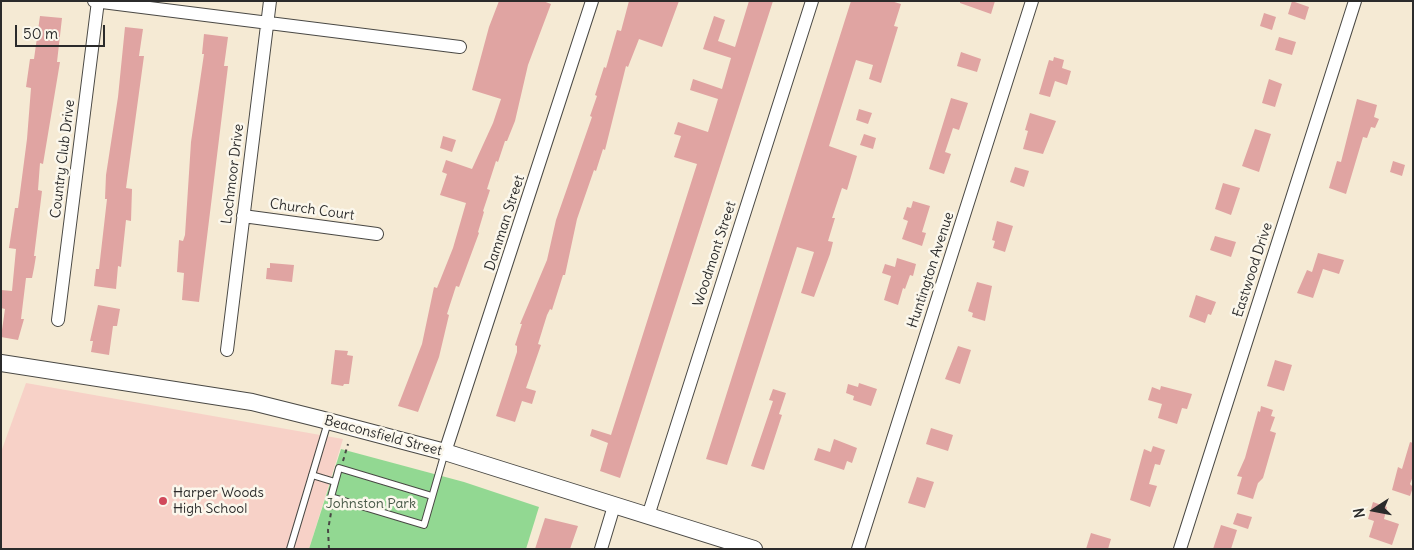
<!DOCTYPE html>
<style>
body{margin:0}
#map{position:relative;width:1414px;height:550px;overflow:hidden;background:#f5ead4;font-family:Delius,sans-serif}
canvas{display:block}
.frame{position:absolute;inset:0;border:2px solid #2b2b2b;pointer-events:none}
.north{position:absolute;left:1349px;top:485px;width:50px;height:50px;-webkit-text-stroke:4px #fbf7ec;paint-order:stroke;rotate:259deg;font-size:14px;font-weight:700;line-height:20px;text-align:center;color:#2b2b2b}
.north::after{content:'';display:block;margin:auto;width:18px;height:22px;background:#2b2b2b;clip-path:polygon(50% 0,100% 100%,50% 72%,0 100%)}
.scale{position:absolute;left:15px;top:25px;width:90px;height:22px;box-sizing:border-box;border:2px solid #2b2b2b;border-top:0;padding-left:6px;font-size:15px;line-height:18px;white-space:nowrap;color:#2b2b2b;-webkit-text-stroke:4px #fbf7ec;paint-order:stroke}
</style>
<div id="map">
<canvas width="1414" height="550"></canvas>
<div class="frame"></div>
<div class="north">N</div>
<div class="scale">50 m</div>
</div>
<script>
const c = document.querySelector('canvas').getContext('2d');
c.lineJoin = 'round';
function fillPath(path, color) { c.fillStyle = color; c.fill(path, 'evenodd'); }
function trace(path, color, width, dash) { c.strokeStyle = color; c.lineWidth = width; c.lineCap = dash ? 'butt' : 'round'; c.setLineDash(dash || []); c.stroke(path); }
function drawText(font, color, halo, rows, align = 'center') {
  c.font = font + ' Delius,sans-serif'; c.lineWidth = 5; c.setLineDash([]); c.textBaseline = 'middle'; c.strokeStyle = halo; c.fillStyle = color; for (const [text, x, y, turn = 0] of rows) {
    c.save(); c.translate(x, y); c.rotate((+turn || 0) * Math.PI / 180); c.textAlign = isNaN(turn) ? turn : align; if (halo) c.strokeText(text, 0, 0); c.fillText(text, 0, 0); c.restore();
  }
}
fillPath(new Path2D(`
 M26 383 343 439 309 549H1V452Z`), '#f7d1c7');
fillPath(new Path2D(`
 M341 449 464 482 539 507 526 549H309Z`), '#92d892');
fillPath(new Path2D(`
 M499 1H543L551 4 528 65 515 121 507 141H505L498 162 496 161 487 189 490 190 483 211 484 212 478 232 479 233 459 287 456 286 447 314 449 315 439 357 418 412 398 406 422 344 434 287 437 288 453 248 466 203 440 195 447 174 442 172 446 160 472 169 493 123 501 99 472 90 489 27Z
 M629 1H679L662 47 639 39 628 67 626 66 605 150 603 149 596 171 594 170 577 219 565 275H563L552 310 550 309 547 315 538 344 541 345 526 388 536 391 532 404 522 401 515 422 496 416 517 352V346L515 345 522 324H520L547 260 556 220 592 117 590 116 597 96 595 95 604 67 606 68 617 30 621 31Z
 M749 1H773L620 478 600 471 608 443 590 436 592 429 611 435 697 164 674 157 681 136 674 134 678 122 708 132 718 99 690 90 693 79 722 89 731 58 703 49 714 16 725 20 718 41 735 47Z
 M851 1H891L901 4 894 26 898 27 881 83 869 79 873 65 856 60 829 146 857 156 847 190 842 188 832 218H835L828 241 833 242 830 254 814 297 801 293 814 252 797 247 727 465 706 459Z
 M960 1H995L991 14 960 3Z
 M1292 1 1309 7 1305 20 1288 14Z
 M1264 13 1276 17 1272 30 1260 26Z
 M40 16 62 18 57 62H60L43 164 40 163 38 190 42 191 34 256H36L34 268 32 278H26L21 319H24L18 340 1 337 5 309 1 308V290L12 291 16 249 9 248 15 208H18L27 139 31 88 26 87 30 59H34Z
 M125 27 143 29 139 56H144L126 188 132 189 131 221 126 220 121 267 118 266 116 289 94 286 96 269H99L107 199H105L106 175 118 97Z
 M204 34 228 37 224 66H228L199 302 182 300 184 273 177 272 179 240 183 241 185 235 191 142 204 54H202Z
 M1279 37 1296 42 1292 55 1275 50Z
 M961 52 981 59 977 72 957 66Z
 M1054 57 1064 60 1062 68 1071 71 1067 85 1055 81 1050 97 1039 94 1049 60 1053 61Z
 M1269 79 1282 84 1275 107 1262 103Z
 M951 98 968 103 959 130 953 128 945 152 951 154 944 174 929 169Z
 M1357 99 1377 105 1374 117 1379 119 1375 128 1371 127 1367 138 1363 137 1346 194 1329 188 1337 161 1341 162Z
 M859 109 872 113 868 124 856 120Z
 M1030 113 1056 121 1043 154 1023 149 1028 131 1025 130Z
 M1255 129 1271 134 1259 172 1242 166Z
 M864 134 876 138 873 149 860 145Z
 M443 136 456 140 452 152 440 148Z
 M1393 161 1405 165 1402 176 1390 172Z
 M1015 167 1029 171 1024 187 1010 182Z
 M1223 183 1240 188 1231 215 1215 209Z
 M913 201 930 206 922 232 926 233 922 246 902 239 908 221 903 219 907 207 911 208Z
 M997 221 1013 226 1005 252 993 248 995 241 992 240Z
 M1215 236 1236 242 1231 257 1210 250Z
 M1318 253 1344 260 1339 274 1323 269 1313 298 1297 293 1307 270 1312 272Z
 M897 258 916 264 913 276 910 275 905 289 903 288 898 305 884 300 891 276 882 273 885 264 895 267Z
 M270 263 294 265 292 282 266 279 267 268H270Z
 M977 282 992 286 985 321 972 317 973 313 968 311Z
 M1196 295 1216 302 1211 315 1208 314 1205 323 1189 317Z
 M98 305 120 309 117 326H113L109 355 91 352 93 341H90Z
 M958 346 971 350 960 384 945 379Z
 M335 350 348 351 347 355 353 356 349 384H344L343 386 331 384Z
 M1275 360 1292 365 1284 391 1267 386Z
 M859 383 877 389 871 406 853 400 854 396 846 393 848 384 858 387Z
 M1161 386 1192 394 1187 409 1182 408 1177 424 1158 418 1162 404 1148 400 1152 387 1160 390Z
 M773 389 786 393 779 414 782 415 764 470 751 466 773 401 769 400Z
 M1261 406 1273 410 1271 416 1275 417 1270 431 1276 433 1263 478 1258 483 1253 499 1237 494 1242 477 1237 476 1245 458 1258 411 1260 412Z
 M931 428 953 435 948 451 926 444Z
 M834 439 857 448 852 463 847 461 844 470 814 460 818 448 830 452Z
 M1410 442 1413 443V476L1410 484 1413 487 1410 496 1392 490 1398 467 1402 469Z
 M1153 446 1165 450 1160 465 1155 464 1149 484 1157 486 1150 507 1130 500 1144 449 1151 452Z
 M917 477 934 482 925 508 908 503Z
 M1373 502 1387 507 1384 519 1399 524 1392 545 1369 537 1374 521 1368 519Z
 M1237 513 1252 517 1248 529 1233 524Z
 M545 518 578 526 570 549H535Z
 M1221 525 1237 530 1231 549H1213Z
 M1091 533 1111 539 1108 549H1086Z`), '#e0a4a2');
const service = new Path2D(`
 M312 475 335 482
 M432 496 339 468 331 497 424 525 445 452
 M290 549 328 422`);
const minor = new Path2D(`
 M94 1 460 47
 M243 216 377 234
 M58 320 98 1
 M227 350 270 1
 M445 452 592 1
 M648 516 812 1
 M601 549 614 506
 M858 549 1032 1
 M1180 549 1355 1`);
const tertiary = new Path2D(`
 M1 363 252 402 320 419 445 452 754 549`);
trace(service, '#494844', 8);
trace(minor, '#494844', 14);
trace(tertiary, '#494844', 18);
trace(new Path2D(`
 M343 461 348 444
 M329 549 328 530 332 507`), '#494844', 2, [4, 4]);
trace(service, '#fff', 6);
trace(minor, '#fff', 12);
trace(tertiary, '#fff', 16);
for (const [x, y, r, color] of [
 [163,501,5,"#d1495b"]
]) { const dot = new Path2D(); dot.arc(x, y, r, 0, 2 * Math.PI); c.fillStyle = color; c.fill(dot); trace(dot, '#fbf7ec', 2); }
drawText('14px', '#2b2b2b', '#fbf7ec', [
 ["Country Club Drive",63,159,-83],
 ["Lochmoor Drive",233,174,-83],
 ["Church Court",312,210,8],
 ["Damman Street",505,223,-72],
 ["Woodmont Street",715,254,-72],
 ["Huntington Avenue",931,270,-72],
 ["Eastwood Drive",1253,270,-72],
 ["Beaconsfield Street",383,436,15]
]);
drawText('14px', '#2b2b2b', '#fbf7ec', [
 ["Harper Woods",173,493],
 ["High School",173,509]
], 'left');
drawText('14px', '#455645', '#fbf7ec', [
 ["Johnston Park",371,504]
]);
</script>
